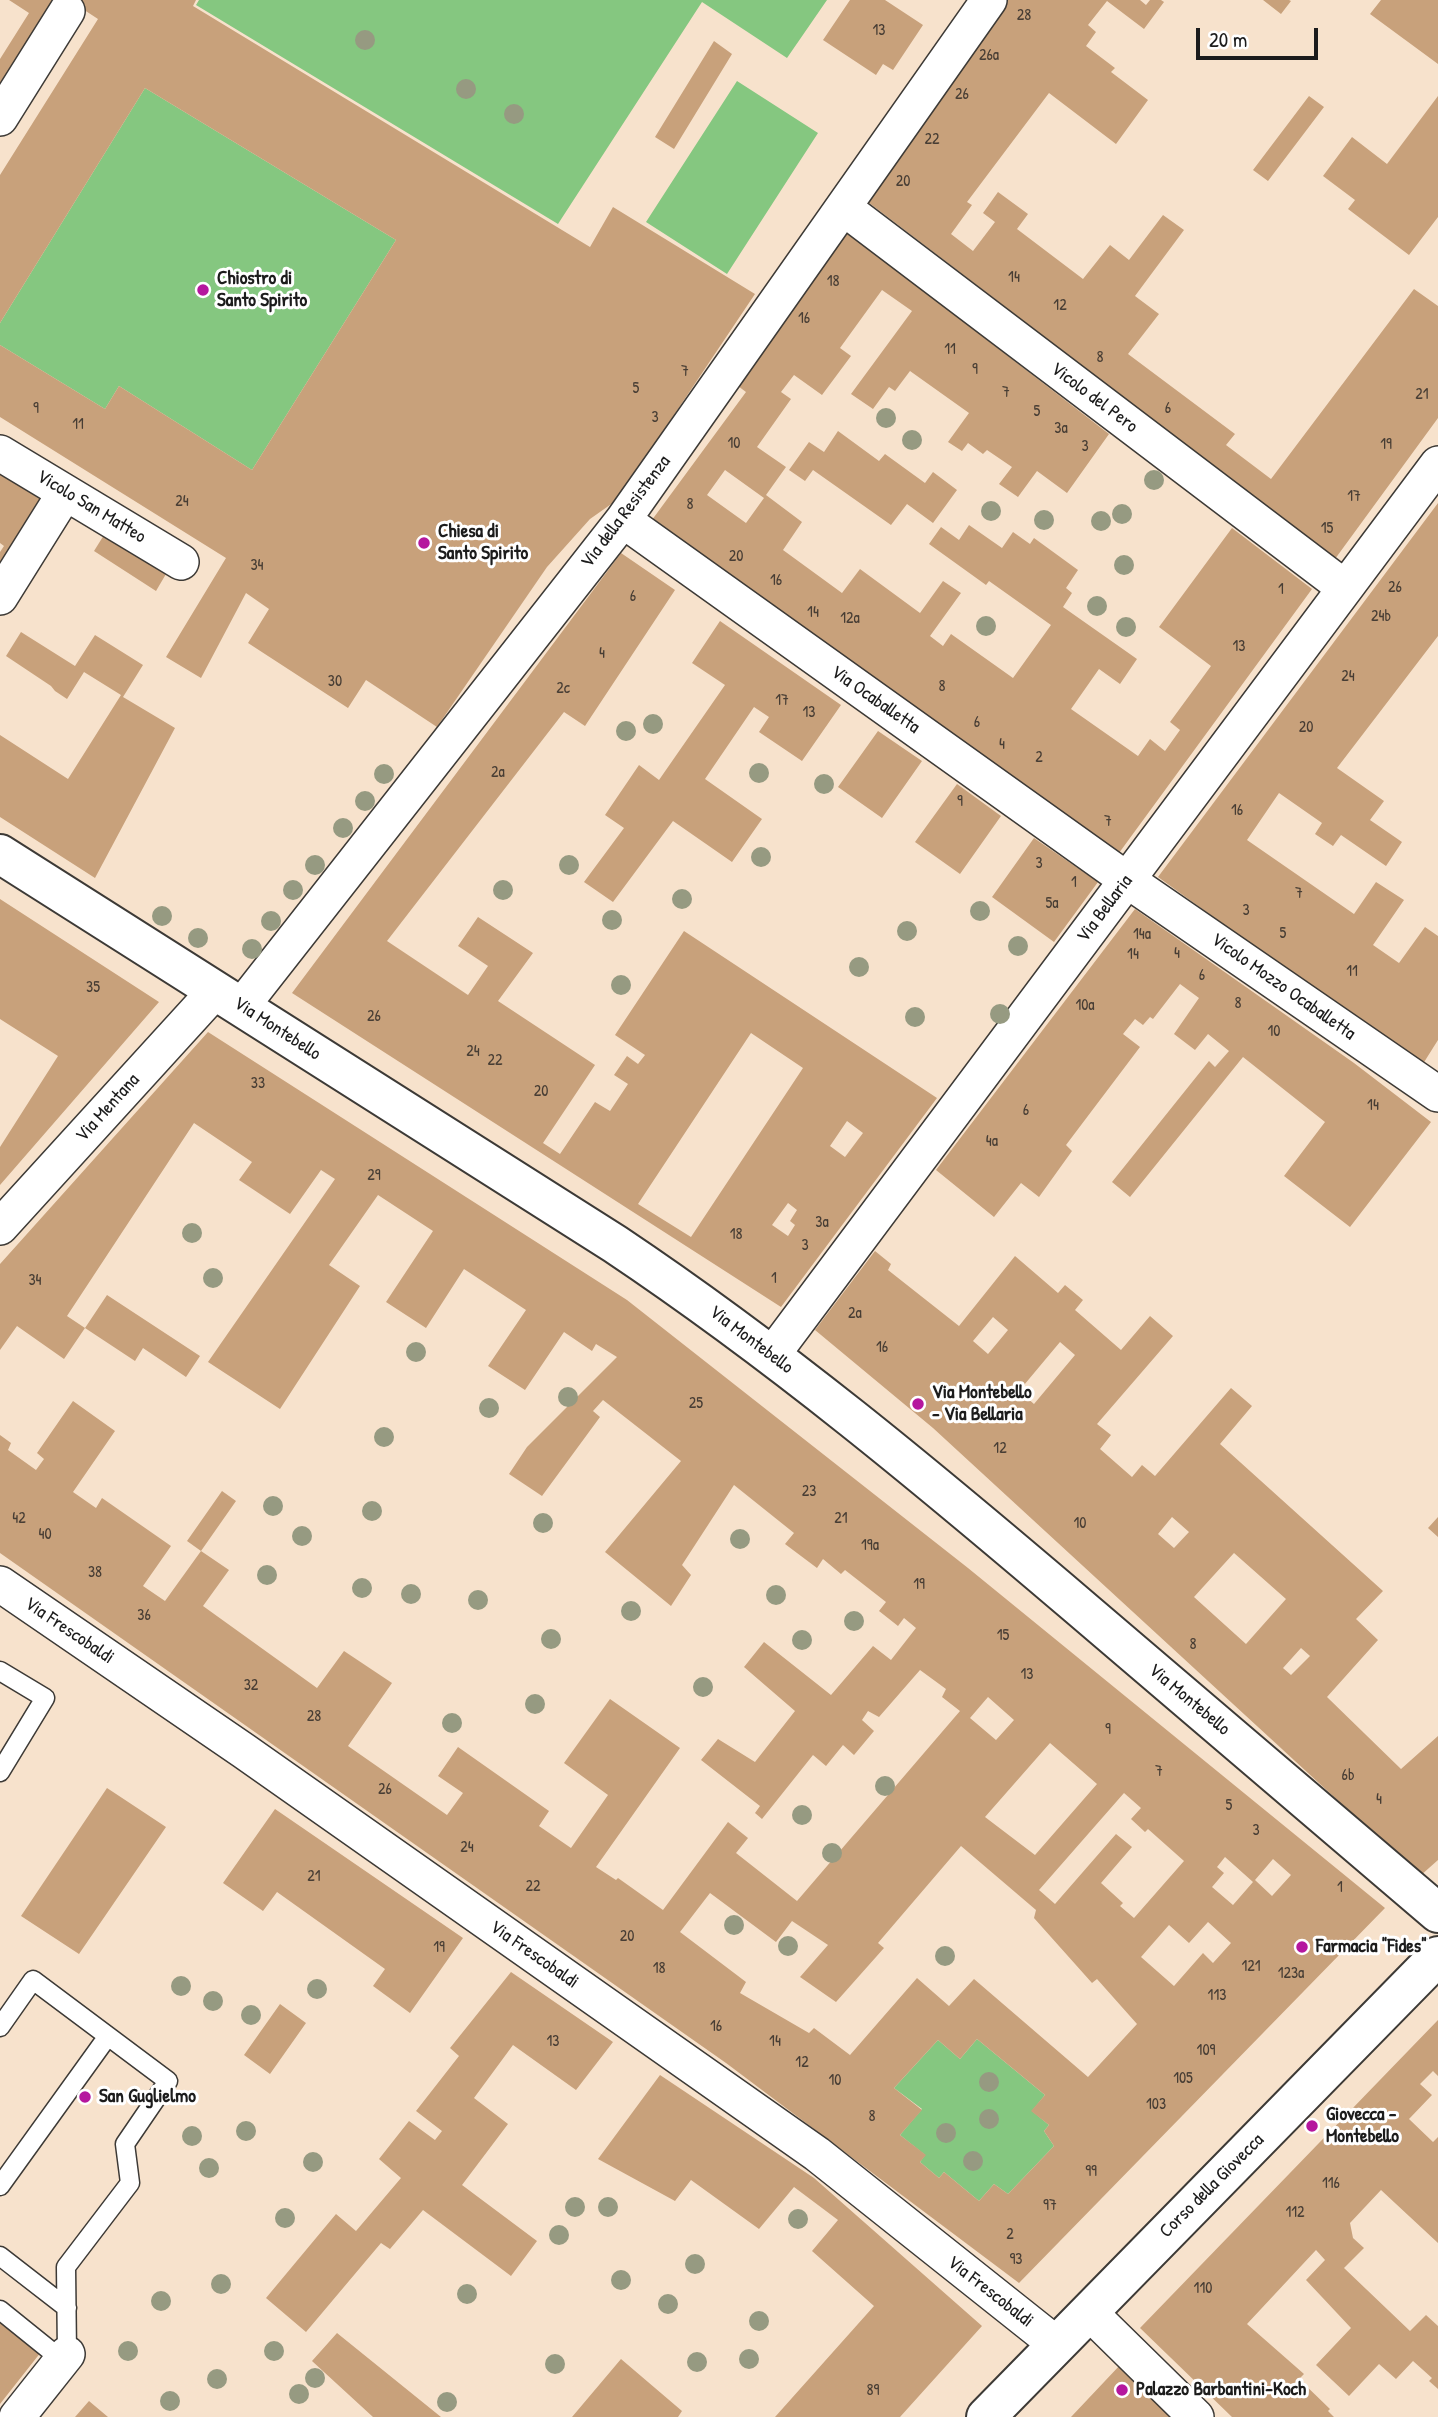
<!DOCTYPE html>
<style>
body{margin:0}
#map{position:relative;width:1438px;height:2417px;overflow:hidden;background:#f7e2cc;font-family:"Patrick Hand",sans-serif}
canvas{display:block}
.scale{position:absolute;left:1196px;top:28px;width:122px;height:32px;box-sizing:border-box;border:4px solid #1c1c1c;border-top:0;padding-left:9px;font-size:21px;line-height:24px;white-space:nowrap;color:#1c1c1c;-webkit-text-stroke:5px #fff;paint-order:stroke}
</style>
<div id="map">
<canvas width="1438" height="2417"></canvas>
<div class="scale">20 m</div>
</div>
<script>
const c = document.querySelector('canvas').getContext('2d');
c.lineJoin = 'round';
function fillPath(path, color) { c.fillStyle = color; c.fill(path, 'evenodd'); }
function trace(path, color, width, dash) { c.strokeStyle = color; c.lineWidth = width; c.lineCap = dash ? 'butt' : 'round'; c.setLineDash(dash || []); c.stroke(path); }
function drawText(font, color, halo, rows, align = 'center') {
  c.font = font + ' "Patrick Hand",sans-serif'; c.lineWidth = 6; c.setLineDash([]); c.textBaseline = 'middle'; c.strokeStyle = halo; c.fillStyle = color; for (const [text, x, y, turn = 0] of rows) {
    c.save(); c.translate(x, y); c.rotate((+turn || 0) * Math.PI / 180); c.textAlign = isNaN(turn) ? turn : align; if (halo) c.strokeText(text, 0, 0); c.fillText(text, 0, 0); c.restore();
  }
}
fillPath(new Path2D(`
 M199 0H827L787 58 702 2 558 224 196 5Z
 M737 81 818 133 727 274 646 222Z
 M145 88 396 240 252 470 119 386 105 409 0 345V323Z
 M977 2039 1045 2095 1032 2111 1049 2125 1044 2131 1054 2146 1008 2194 994 2184 979 2201 944 2172 939 2178 920 2162 925 2155 900 2135 922 2109 894 2088 938 2040 960 2059Z`), '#85c780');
fillPath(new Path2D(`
 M9 0H63L0 100V59L29 13Z
 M69 0H196L193 6 590 247 613 207 755 294 617 500 590 519 547 567 437 727 366 680 348 708 248 643 269 609 246 593 201 678 166 657 226 558 0 417V345L105 409 119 386 252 470 396 240 145 88 0 323V175L98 19Z
 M850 0H885L923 25 893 70 883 64 876 75 823 40Z
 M1008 0H1140L1146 5 1150 0H1161L1164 2 1144 29 1107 1 1088 25 1096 32 1086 46 1115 68 1111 72 1148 100 1116 144 1049 93 967 202 972 205 951 234 973 251 995 222 983 213 998 192 1028 214 1017 229 1083 279 1110 245 1129 260 1163 215 1184 230 1135 296 1159 314 1128 354 1235 434 1226 445 1271 479 1414 289 1438 306V418L1335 559 868 202 929 109Z
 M1263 0H1289L1291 1 1281 14Z
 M1381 0H1438V64L1370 14Z
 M714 41 732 54 674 149 655 137Z
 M1309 96 1324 107 1268 181 1253 170Z
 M1438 96V217L1409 255 1348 209 1355 200 1323 176 1352 137 1387 164Z
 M846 231 1109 434 1067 493 1037 471 1018 497 999 484 1012 467 987 450 983 454 968 443 962 451 948 442 969 413 910 371 895 391 889 387 873 409 851 394 912 311 882 290 840 348 851 356 822 395 794 375 781 392 791 399 757 447 786 467 766 495 802 522 783 550 842 593 860 569 920 613 943 581 961 593 930 636 943 646 951 634 1013 678 1051 625 989 581 986 585 929 544 941 527 959 540 969 525 1002 548 1013 532 1030 544 1034 538 1078 570 1066 588 1072 593 1063 607 1137 659 1120 684 1099 669 1071 709 1138 756 1150 739 1165 751 1180 730 1170 722 1211 666 1159 627 1232 528 1312 589 1119 853 649 524 746 392 738 386ZM725 470 764 498 746 523 707 495Z
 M838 431 879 461 885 454 925 483 933 472 957 490 933 523 907 504 891 525 813 470 805 481 789 470 809 442 824 452Z
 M0 471 44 499 0 569V552L4 546 0 543Z
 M1438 503V636L1337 768 1384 801 1370 820 1402 842 1386 866 1341 835 1333 846 1315 834 1322 823 1279 793 1247 840 1354 914 1376 882 1404 900 1373 945 1399 963 1425 927 1438 936V1040L1421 1067 1158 877Z
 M104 535 166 574 156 591 94 551Z
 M621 553 675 590 585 726 564 712 387 941 468 995 488 966 458 946 478 917 533 953 498 1001 595 1065 543 1143 560 1154 595 1102 610 1111 628 1084 614 1075 627 1056 638 1064 645 1055 615 1035 684 931 937 1098 781 1307 292 993ZM751 1033 803 1068 691 1237 638 1204ZM847 1121 863 1133 845 1157 830 1146ZM788 1203 797 1210 790 1221 795 1225 788 1236 772 1225Z
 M720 621 841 705 802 761 759 732 769 717 754 707 705 779 762 819 732 862 673 821 613 902 584 882 624 828 605 815 639 765 659 780 725 685 692 663Z
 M21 632 75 666 95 635 143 665 123 697 175 728 95 878 0 817V735L68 779 121 695 84 672 67 699 55 691 51 686 6 656Z
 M878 731 922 761 882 818 838 787Z
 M957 784 1001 816 960 874 915 842Z
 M1034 838 1098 882 1054 942 992 897Z
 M0 899 159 1002 0 1185V1147L58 1056 0 1019Z
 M1135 909 1354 1063 1431 1122 1350 1227 1284 1176 1325 1122 1243 1057 1130 1197 1112 1182 1209 1061 1215 1067 1229 1051 1208 1034 1195 1050 1174 1034 1199 998 1180 984 1153 1019 1150 1017 1143 1025 1135 1019 1123 1034 1140 1047 1066 1145 1072 1151 1039 1197 1021 1183 994 1217 936 1170Z
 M208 1032 627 1300 968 1568 1385 1908 1019 2283 726 2063 0 1553V1435L11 1443 8 1450 36 1470 44 1459 37 1453 73 1401 115 1431 73 1492 96 1508 102 1498 171 1546 143 1586 165 1601 201 1551 187 1541 222 1491 236 1501 201 1551 229 1570 203 1606 317 1688 344 1651 392 1683 348 1746 447 1815 463 1793 438 1776 458 1747 549 1811 539 1826 571 1848 608 1795 564 1763 610 1699 680 1748 596 1867 616 1880 618 1878 663 1910 728 1822 748 1838 736 1853 797 1901 960 1711 942 1697 946 1689 920 1670 879 1717 868 1711 862 1720 874 1731 854 1755 843 1745 826 1766 813 1755 762 1819 755 1813 760 1806 701 1760 718 1739 755 1762 795 1711 744 1667 764 1642 831 1695 873 1646 891 1660 916 1628 904 1618 898 1626 879 1611 886 1602 845 1570 841 1574 823 1559 817 1568 785 1544 794 1533 734 1485 682 1565 691 1575 671 1606 605 1552 681 1461 603 1400 593 1411 600 1417 542 1496 509 1474 527 1447 617 1357 596 1344 592 1351 564 1332 525 1390 488 1366 526 1310 464 1269 426 1328 386 1302 433 1231 378 1195 329 1265 360 1286 280 1409 208 1362 335 1179 321 1170 290 1214 239 1180 252 1162 194 1123 67 1316 85 1328 64 1359 17 1326 0 1350V1264ZM988 1697 1014 1720 996 1740 970 1718ZM1050 1743 1097 1784 1035 1855 985 1817ZM1124 1793 1141 1808 1131 1819 1145 1832 1148 1829 1184 1861 1134 1918 1120 1906 1123 1903 1101 1883 1132 1847 1116 1834 1055 1904 1039 1890ZM961 1846 1036 1910 1034 1918 1092 1983 1097 1979 1137 2024 1088 2077 974 1979 949 2006 917 1978 850 2055 814 2028 809 2033 740 1993 746 1982 680 1932 710 1893 776 1942 792 1921 828 1945 800 1977 836 2002 884 1948 878 1943ZM1225 1857 1253 1882 1233 1905 1212 1887 1224 1873 1217 1867ZM1273 1859 1291 1875 1272 1896 1255 1880ZM1208 1922 1231 1943 1213 1963 1203 1953 1174 1986 1141 1957 1169 1925 1189 1943ZM977 2039 1045 2095 1031 2111 1049 2125 1044 2131 1054 2146 1008 2194 994 2184 979 2201 944 2172 939 2178 920 2162 926 2155 900 2135 922 2110 894 2088 938 2040 960 2059Z
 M875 1251 891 1264 888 1270 959 1326 1015 1256 1058 1293 1065 1285 1083 1300 1075 1310 1121 1350 1150 1316 1173 1336 1097 1424 1111 1435 1100 1449 1132 1477 1142 1465 1155 1476 1231 1388 1252 1406 1220 1444 1383 1591 1356 1619 1378 1640 1327 1697 1401 1769 1438 1736V1860L1420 1876 933 1428 815 1330ZM993 1317 1008 1330 988 1354 973 1341ZM1060 1342 1075 1355 1034 1404 1019 1391ZM1172 1517 1189 1532 1174 1548 1158 1534ZM1234 1553 1286 1599 1246 1644 1194 1597ZM1301 1648 1310 1656 1291 1675 1283 1668Z
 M107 1295 200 1356 186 1377 143 1348 135 1361 85 1328Z
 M1438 1517V1537L1428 1528Z
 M107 1788 166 1827 79 1954 21 1916Z
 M275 1809 463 1938 410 2013 373 1986 385 1969 277 1892 263 1911 223 1883Z
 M511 1972 613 2042 576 2090 513 2045 474 2098 508 2124 462 2185 537 2241 511 2276 423 2210 390 2249 381 2243 306 2332 266 2298 336 2214 356 2231 401 2178 379 2159 409 2121 435 2140 442 2131 416 2111 459 2056 450 2048Z
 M280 2004 306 2023 270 2074 244 2055Z
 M1438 2020V2076L1433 2071 1420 2084 1432 2095 1409 2119 1433 2142 1438 2137V2243L1381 2190 1350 2223 1353 2238 1364 2248 1344 2268 1410 2331 1426 2315 1438 2326V2389L1429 2381 1432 2378 1413 2361 1396 2379 1379 2364 1349 2396 1316 2365 1351 2328 1306 2280 1325 2260 1316 2250 1247 2324 1304 2374 1299 2379 1330 2409 1328 2411 1334 2417H1232L1140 2328Z
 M660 2075 814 2178 982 2326 900 2417H775L874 2306 812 2251 838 2220 794 2187 759 2229 691 2180 675 2201 598 2159Z
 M0 2319 41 2352 0 2404Z
 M337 2333 441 2417H373L312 2361Z
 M621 2359 682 2411 678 2417H572Z
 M1121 2364 1177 2417H1071Z
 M89 2401 108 2417H75Z`), '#c8a17b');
const service = new Path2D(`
 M0 1671 45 1698 0 1772
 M0 2027 33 1980 168 2081 125 2144 130 2183 66 2267 67 2354
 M0 2186 108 2036
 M0 2256 67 2308
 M0 2310 62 2360`);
const minor = new Path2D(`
 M0 118 67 11
 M844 208 1345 588
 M0 453 181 562
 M623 520 1127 880 1438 1094
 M0 597 65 493
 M241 1007 623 520 989 0
 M0 1227 216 990
 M772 1355 1438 464
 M0 1584 244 1751 817 2154 1056 2344
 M1089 2312 1196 2417
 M17 2417 67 2354`);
const tertiary = new Path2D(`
 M0 854 615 1244C778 1353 928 1478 1077 1605 1198 1707 1318 1810 1438 1913
 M986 2417 1438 1956`);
trace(service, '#3d3a36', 21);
trace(minor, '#3d3a36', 38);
trace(tertiary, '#3d3a36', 42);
trace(service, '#fff', 18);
trace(minor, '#fff', 35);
trace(tertiary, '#fff', 38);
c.fillStyle = '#969a81';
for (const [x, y] of [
 [365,40],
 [466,89],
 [514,114],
 [886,418],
 [912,440],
 [1154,480],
 [991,511],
 [1122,514],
 [1044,520],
 [1101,521],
 [1124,565],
 [1097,606],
 [986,626],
 [1126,627],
 [653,724],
 [626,731],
 [759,773],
 [384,774],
 [824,784],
 [365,801],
 [343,828],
 [761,857],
 [315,865],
 [569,865],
 [293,890],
 [503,890],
 [682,899],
 [980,911],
 [162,916],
 [612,920],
 [271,921],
 [907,931],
 [198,938],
 [1018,946],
 [252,949],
 [859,967],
 [621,985],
 [1000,1014],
 [915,1017],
 [192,1233],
 [213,1278],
 [416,1352],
 [568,1397],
 [489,1408],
 [384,1437],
 [273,1506],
 [372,1511],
 [543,1523],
 [302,1536],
 [740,1539],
 [267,1575],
 [362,1588],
 [411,1594],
 [776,1595],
 [478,1600],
 [631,1611],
 [854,1621],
 [551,1639],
 [802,1640],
 [703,1687],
 [535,1704],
 [452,1723],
 [885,1786],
 [802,1815],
 [832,1853],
 [734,1925],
 [788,1946],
 [945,1956],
 [181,1986],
 [317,1989],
 [213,2001],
 [251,2015],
 [989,2082],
 [989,2119],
 [246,2131],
 [946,2133],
 [192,2136],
 [973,2161],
 [313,2162],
 [209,2168],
 [575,2207],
 [608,2207],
 [285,2218],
 [798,2219],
 [559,2235],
 [695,2264],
 [621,2280],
 [221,2284],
 [467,2294],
 [161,2301],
 [668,2304],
 [759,2321],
 [128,2351],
 [274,2351],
 [749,2359],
 [697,2362],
 [555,2364],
 [315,2378],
 [217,2379],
 [299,2394],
 [170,2401],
 [447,2402]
]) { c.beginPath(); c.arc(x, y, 10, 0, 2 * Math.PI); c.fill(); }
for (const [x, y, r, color] of [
 [203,290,7,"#b5179e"],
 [424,543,7,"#b5179e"],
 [918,1404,7,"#b5179e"],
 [1302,1947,7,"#b5179e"],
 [85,2097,7,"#b5179e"],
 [1312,2126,7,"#b5179e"],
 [1122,2390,7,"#b5179e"]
]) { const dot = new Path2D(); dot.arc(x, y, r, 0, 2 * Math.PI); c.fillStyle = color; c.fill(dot); trace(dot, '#fff', 2.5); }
drawText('16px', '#473d34', null, [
 ["28",1024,16],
 ["13",879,31],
 ["26a",989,56],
 ["26",962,95],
 ["22",932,140],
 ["20",903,182],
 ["14",1014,278],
 ["18",833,282],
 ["12",1060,306],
 ["16",804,319],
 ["11",950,350],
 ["8",1100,358],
 ["9",975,370],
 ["7",685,372],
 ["5",636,389],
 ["7",1006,393],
 ["21",1422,395],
 ["9",36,409],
 ["6",1168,409],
 ["5",1037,412],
 ["3",655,418],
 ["11",78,425],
 ["3a",1061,429],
 ["10",734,444],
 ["19",1386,445],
 ["3",1085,447],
 ["17",1354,497],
 ["24",182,502],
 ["8",690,505],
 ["15",1327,529],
 ["20",736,557],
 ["34",257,566],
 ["16",776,581],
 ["26",1395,588],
 ["1",1281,590],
 ["6",633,597],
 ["14",813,613],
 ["24b",1381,617],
 ["12a",850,619],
 ["13",1239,647],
 ["4",602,654],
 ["24",1348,677],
 ["30",335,682],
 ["8",942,687],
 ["2c",563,689],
 ["17",782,701],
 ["13",809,713],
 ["6",977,723],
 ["20",1306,728],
 ["4",1002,745],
 ["2",1039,758],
 ["2a",498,773],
 ["9",960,802],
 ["16",1237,811],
 ["7",1108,822],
 ["3",1039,864],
 ["1",1074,883],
 ["7",1299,894],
 ["5a",1052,904],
 ["3",1246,911],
 ["5",1283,934],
 ["14a",1142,935],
 ["4",1177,954],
 ["14",1133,955],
 ["11",1352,972],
 ["6",1202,976],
 ["35",93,988],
 ["8",1238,1004],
 ["10a",1085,1006],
 ["26",374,1017],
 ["10",1274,1032],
 ["24",473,1052],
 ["22",495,1061],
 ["33",258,1084],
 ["20",541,1092],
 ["14",1373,1106],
 ["6",1026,1111],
 ["4a",992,1142],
 ["29",374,1176],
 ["3a",822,1223],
 ["18",736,1235],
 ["3",805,1246],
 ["1",774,1279],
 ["34",35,1281],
 ["2a",855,1314],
 ["16",882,1348],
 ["25",696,1404],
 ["12",1000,1449],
 ["23",809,1492],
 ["42",19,1519],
 ["21",841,1519],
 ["10",1080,1524],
 ["40",45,1535],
 ["19a",870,1546],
 ["38",95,1573],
 ["19",919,1585],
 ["36",144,1616],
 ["15",1003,1636],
 ["8",1193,1645],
 ["13",1027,1675],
 ["32",251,1686],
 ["28",314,1717],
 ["9",1108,1730],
 ["7",1159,1772],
 ["6b",1348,1776],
 ["26",385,1790],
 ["4",1379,1800],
 ["5",1229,1806],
 ["3",1256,1831],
 ["24",467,1848],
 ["21",314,1877],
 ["22",533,1887],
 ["1",1340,1888],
 ["20",627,1937],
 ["19",439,1948],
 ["121",1251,1967],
 ["18",659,1969],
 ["123a",1291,1974],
 ["113",1217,1996],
 ["16",716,2027],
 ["13",553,2042],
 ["14",775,2042],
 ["109",1206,2051],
 ["12",802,2063],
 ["105",1183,2079],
 ["10",835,2081],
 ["103",1156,2105],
 ["8",872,2117],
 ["99",1091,2172],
 ["116",1331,2184],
 ["97",1050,2206],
 ["112",1295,2213],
 ["2",1010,2235],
 ["93",1016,2260],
 ["110",1203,2289],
 ["89",873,2391]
]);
drawText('bold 19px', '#1c1c1c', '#fff', [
 ["Chiostro di",217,279],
 ["Santo Spirito",217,301],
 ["Chiesa di",438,532],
 ["Santo Spirito",438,554],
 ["Via Montebello",932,1393],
 ["- Via Bellaria",932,1415],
 ["Farmacia \"Fides\"",1316,1947],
 ["San Guglielmo",99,2097],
 ["Giovecca -",1326,2115],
 ["Montebello",1326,2137],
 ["Palazzo Barbantini-Koch",1136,2390]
], 'left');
drawText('19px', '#1c1c1c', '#fff', [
 ["Vicolo del Pero",1094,398,37],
 ["Vicolo San Matteo",91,507,31],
 ["Via della Resistenza",626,512,-53],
 ["Via Ocaballetta",875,700,35],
 ["Via Bellaria",1105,909,-53],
 ["Vicolo Mozzo Ocaballetta",1283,987,35],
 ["Via Montebello",277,1029,33],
 ["Via Mentana",108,1108,-48],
 ["Via Montebello",751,1340,37],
 ["Via Frescobaldi",69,1631,34],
 ["Via Montebello",1189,1700,40],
 ["Via Frescobaldi",534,1955,35],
 ["Corso della Giovecca",1212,2186,-45],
 ["Via Frescobaldi",990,2292,38]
]);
</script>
